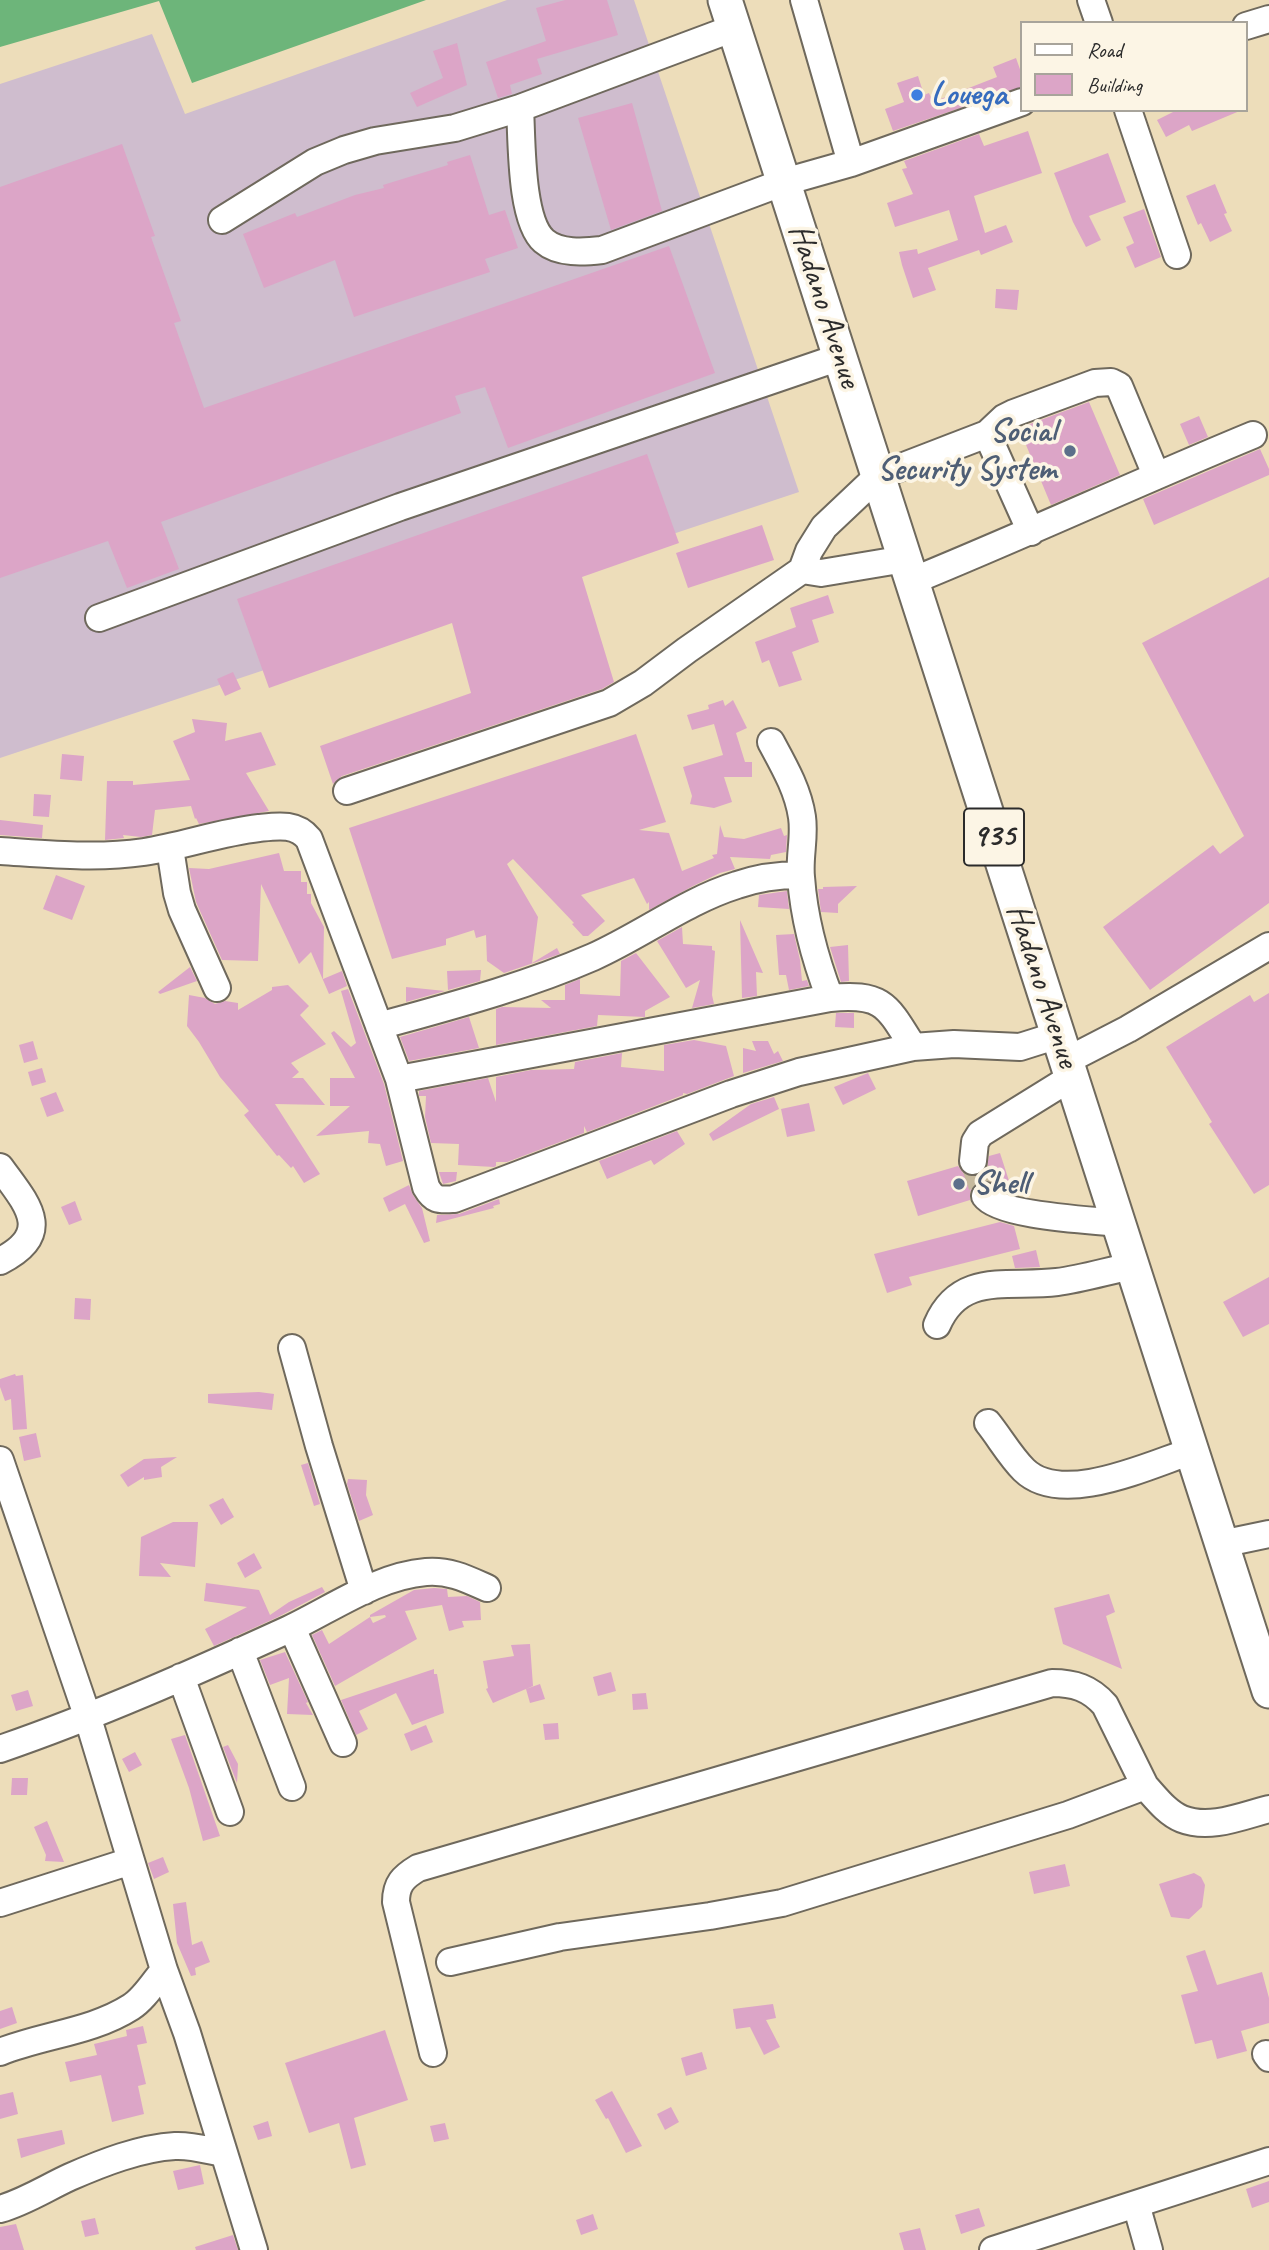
<!DOCTYPE html>
<style>
body{margin:0}
#map{position:relative;width:1269px;height:2250px;overflow:hidden;background:#edddba;font-family:Caveat,sans-serif}
canvas{display:block}
.legend{position:absolute;left:1020px;top:21px;width:228px;height:91px;box-sizing:border-box;background:#fcf5e5;border:2px solid #a8a49b;margin:0;padding:9px 12px;list-style:none;font-size:21px;color:#2b2b2b}
.legend li{display:flex;align-items:center;gap:14px;height:35px}
.legend b{width:35px;border:2px solid #a8a49b}
</style>
<div id="map">
<canvas width="1269" height="2250"></canvas>
<ul class="legend">
<li><b style="height:9px;background:#fff"></b>Road</li>
<li><b style="height:19px;background:#dca5c7"></b>Building</li>
</ul>
</div>
<script>
const c = document.querySelector('canvas').getContext('2d');
c.lineJoin = 'round';
function fillPath(path, color) { c.fillStyle = color; c.fill(path, 'evenodd'); }
function trace(path, color, width, dash) { c.strokeStyle = color; c.lineWidth = width; c.lineCap = dash ? 'butt' : 'round'; c.setLineDash(dash || []); c.stroke(path); }
function drawText(font, color, halo, rows, align = 'center') {
  c.font = font + ' Caveat,sans-serif'; c.lineWidth = 7; c.setLineDash([]); c.textBaseline = 'middle'; c.strokeStyle = halo; c.fillStyle = color; for (const [text, x, y, turn = 0] of rows) {
    c.save(); c.translate(x, y); c.rotate((+turn || 0) * Math.PI / 180); c.textAlign = isNaN(turn) ? turn : align; if (halo) c.strokeText(text, 0, 0); c.fillText(text, 0, 0); c.restore();
  }
}
fillPath(new Path2D(`
 M507 0H634L799 492 0 758V84L152 34 185 114Z`), '#cfbdce');
fillPath(new Path2D(`
 M0 0H426L192 83 159 1 0 47Z`), '#6db57a');
fillPath(new Path2D(`
 M565 0H607L618 35 537 59 542 74 510 85 512 94 498 98 486 62 546 41 536 8Z
 M457 43 467 85 417 107 410 93 443 78 433 51Z
 M1016 58 1022 75V87L893 131 885 109 904 102 897 83 918 76 924 95 929 93 933 102 997 77 993 67Z
 M632 103 662 211 611 230 578 118Z
 M1177 110H1242L1192 131 1189 125 1166 137 1157 120Z
 M1028 131 1042 173 974 196 985 233 1006 225 1013 242 981 255 979 250 928 268 936 290 913 298 902 265 899 252 917 249 918 254 958 240 949 210 895 227 887 203 913 194 902 169 907 168 904 161 979 134 984 146Z
 M122 144 155 236 151 237 181 321 174 323 204 408 669 246 715 373 508 448 485 387 455 396 461 413 161 522 179 569 127 588 108 541 0 578V187Z
 M1108 153 1126 202 1089 216 1101 240 1086 247 1073 222 1054 173Z
 M470 155 489 215 505 210 518 248 485 259 490 272 354 317 335 260 264 288 243 234 295 213 297 217 355 195 384 188 383 185 448 165 447 162Z
 M1215 184 1227 213 1224 214 1232 231 1210 242 1201 223 1198 225 1186 196Z
 M1144 209 1161 257 1135 268 1126 247 1134 243 1123 217Z
 M996 289 1019 290 1017 310 995 308Z
 M1089 402 1120 475 1051 505 1019 428Z
 M1199 416 1208 437 1189 445 1180 424Z
 M1260 449 1269 469V475L1154 525 1143 499Z
 M647 454 679 543 582 577 614 682 602 689 342 776 333 784 320 746 471 693 452 623 269 688 237 599Z
 M762 525 774 560 688 588 676 553Z
 M1269 577V903L1150 990 1103 927 1213 845 1220 854 1244 836 1142 643Z
 M828 595 834 613 812 620 819 642 792 652 802 680 779 687 769 660 762 663 755 642 796 627 790 608Z
 M233 672 241 689 225 696 217 679Z
 M723 700 725 706 733 700 747 728 736 733 745 762H752V777H724L732 802 714 808 690 804 692 796 683 767 723 755 714 724 692 730 687 715 709 709 708 705Z
 M192 719 227 723 225 741 261 732 276 765 246 773 269 811 199 824 196 818 195 819 191 806 155 810 152 835 141 837 123 835 124 838 105 840 107 781H133V785L190 780 173 741 195 732Z
 M636 734 666 822 639 830 669 833 682 871 714 858 712 855 717 854 720 825 724 837 744 839 781 828 784 836 787 835 786 852 771 855 770 859 730 857 735 869 720 873 693 886 649 910V902L647 904 634 878 581 895 605 921 588 936H583L572 924 574 923 513 859 507 864 538 917 532 963 557 948 560 954 504 973 487 961 486 935 476 938 474 930 446 939V945L392 959 349 828Z
 M62 754 84 756 82 781 60 779Z
 M34 794 51 795 49 817 33 816Z
 M0 820 43 825 42 838 0 835Z
 M279 853 284 871H301V882H307V894H311V903L324 927 323 979 342 971 347 986 329 994 311 952 299 964 261 884 258 961 222 960 196 902 189 868 209 869Z
 M56 875 85 886 72 920 43 909Z
 M857 886 838 904V913L821 912 818 889H823V887Z
 M787 891 789 909 758 907 759 895Z
 M740 920 763 973 756 972 757 996 742 998Z
 M682 927 683 944 712 946V950L715 951 712 995 714 1004 692 1008 700 980 686 988 657 941Z
 M794 934 800 960 802 981 807 980 809 986 789 990 786 975H779L776 935Z
 M848 945 849 981 841 982 830 947Z
 M636 953 670 997 645 1011V1017L598 1015 597 1026 496 1045V1009L502 1007 551 1008 541 1000H565V985L580 979V994L620 996 621 961Z
 M190 967 197 981 160 994 158 992Z
 M481 970 480 981 448 990 447 971Z
 M288 985 309 1006 300 1015 326 1044 291 1063 299 1072 292 1078H303L325 1105 275 1104 320 1174 304 1183 293 1166 291 1168 279 1155 277 1156 244 1115 249 1111 220 1077 199 1042 187 1026 189 995 205 998 215 1004 225 1001 238 1003V1010L272 990V987Z
 M406 987 445 991 406 1002Z
 M348 989 384 1084 403 1161 386 1166 380 1144 368 1143 369 1131 316 1136 350 1106H330V1078H355L331 1033 334 1031 351 1047 356 1043 341 991Z
 M1269 993V1185L1254 1194 1209 1124 1212 1122 1166 1047 1250 995 1254 1002Z
 M836 1013H854V1028L835 1027Z
 M469 1017 479 1048 409 1061 400 1037Z
 M694 1040 726 1046 734 1076 687 1094 683 1093V1095L587 1132 584 1126V1133L507 1162H496V1166L494 1167 458 1165 459 1144 431 1143 425 1117 426 1096H419V1091L488 1078 496 1102V1077L531 1070 574 1069 575 1062 622 1053 621 1067 664 1071V1045Z
 M33 1041 38 1059 24 1063 19 1045Z
 M752 1041H768L774 1054 778 1051 783 1061 743 1073V1048L756 1051Z
 M42 1068 46 1082 32 1086 28 1072Z
 M868 1073 876 1089 843 1105 834 1087Z
 M56 1092 64 1111 47 1117 40 1098Z
 M774 1097 779 1109 713 1141 709 1134 751 1104Z
 M809 1103 815 1131 787 1137 781 1109Z
 M677 1131 685 1144 654 1165 651 1160 607 1179 599 1161Z
 M1000 1153 1011 1187 1004 1190 988 1181H980L972 1187 970 1193V1200L918 1216 907 1181 958 1166 964 1174 971 1177 979 1176 986 1170 989 1156Z
 M439 1172H457L456 1181 443 1184Z
 M409 1185 413 1195 422 1208 430 1241 424 1243 405 1204 389 1212 383 1198Z
 M499 1199 500 1204 493 1206 494 1208 436 1223 437 1215 459 1214Z
 M75 1201 82 1220 69 1225 61 1207Z
 M1000 1222 1014 1226 1020 1249 909 1277 912 1285 887 1293 874 1254Z
 M1036 1250 1040 1267 1015 1268 1012 1256Z
 M1269 1277V1324L1243 1337 1223 1302Z
 M75 1298 91 1299 90 1320 74 1319Z
 M15 1374 16 1376 23 1375 27 1429 13 1430 11 1399 5 1401 0 1387V1379Z
 M259 1392 274 1394 272 1410 208 1403V1394Z
 M36 1433 41 1457 24 1461 19 1437Z
 M177 1457 161 1467 162 1477 144 1480V1477L128 1487 120 1475 144 1459Z
 M308 1463 320 1504 314 1506 301 1465Z
 M348 1479 367 1480 366 1495 373 1515 359 1521 347 1484Z
 M223 1498 234 1517 221 1525 209 1505Z
 M173 1522H198L195 1567 160 1563 171 1577 139 1576 141 1537Z
 M254 1553 262 1568 245 1578 237 1563Z
 M206 1583 259 1590 270 1615 289 1602 322 1587 325 1592 278 1617 214 1646 205 1629 247 1607 204 1601Z
 M434 1588 447 1589 448 1597 467 1596 480 1602 481 1620 462 1621 464 1627 449 1631 442 1605 405 1611 417 1639 335 1686 312 1635 322 1630 329 1644 370 1617 373 1623 386 1617 385 1615 370 1617V1615L414 1590Z
 M1109 1594 1115 1612 1106 1616 1122 1669 1063 1644 1054 1608Z
 M530 1644 533 1686 493 1703 486 1689 488 1688 483 1661 514 1656 511 1645Z
 M285 1652 308 1702 306 1703 313 1715 287 1714 289 1678 270 1685 260 1660Z
 M434 1669V1674H437L444 1713 412 1725 396 1693 359 1711 368 1729 356 1735 341 1700Z
 M611 1672 616 1691 598 1696 593 1677Z
 M540 1684 545 1699 530 1703 526 1689Z
 M28 1690 33 1706 16 1711 11 1695Z
 M646 1693 648 1709 633 1710 632 1694Z
 M558 1723 559 1739 545 1740 543 1724Z
 M426 1725 433 1742 411 1751 404 1734Z
 M185 1735 220 1836 203 1841 189 1788 171 1739Z
 M228 1745 238 1764 237 1783 223 1747Z
 M135 1752 142 1765 129 1772 122 1759Z
 M12 1778H28L27 1795H11Z
 M47 1821 64 1862 45 1861 46 1855 34 1827Z
 M163 1857 169 1872 154 1879 148 1863Z
 M1065 1864 1070 1886 1034 1894 1029 1872Z
 M1194 1873 1201 1877 1205 1885 1202 1907 1189 1919 1171 1917 1159 1884Z
 M186 1902 192 1945 202 1941 210 1962 195 1968 196 1975 191 1976 177 1943 173 1904Z
 M1205 1950 1217 1985 1262 1972 1269 1998V2023L1241 2031 1247 2051 1217 2059 1212 2040 1195 2044 1181 1995 1198 1991 1186 1956Z
 M773 2004 776 2018 766 2020 780 2047 764 2055 750 2027 736 2029 733 2009Z
 M12 2007 17 2023 0 2029V2011Z
 M143 2026 147 2043 137 2045 146 2084 138 2086 144 2114 112 2122 101 2075 70 2082 65 2062 97 2055 94 2044 127 2036 126 2030Z
 M385 2030 408 2100 354 2118 366 2165 351 2169 339 2123 309 2133 285 2063Z
 M702 2052 707 2069 686 2076 681 2058Z
 M612 2091 642 2146 626 2153 608 2118 606 2119 595 2100Z
 M13 2092 18 2114 0 2119V2095Z
 M671 2107 679 2122 665 2130 657 2114Z
 M268 2121 272 2136 258 2140 253 2126Z
 M445 2123 449 2139 434 2142 430 2126Z
 M62 2130 65 2144 21 2158 17 2139Z
 M200 2165 204 2184 178 2190 173 2171Z
 M1269 2181V2202L1252 2208 1246 2189Z
 M979 2208 985 2226 961 2234 955 2215Z
 M593 2214 598 2229 581 2235 576 2220Z
 M95 2218 99 2234 85 2237 81 2221Z
 M16 2224 24 2250H0V2227Z
 M920 2228 926 2250H904L899 2233Z
 M233 2235 238 2250H196L195 2247Z`), '#dca5c7');
trace(new Path2D(`
 M973 1161 985 1196`), '#c6b99d', 26, [26, 13]);
const minor = new Path2D(`
 M804 0 851 163
 M1091 0 1099 23
 M1246 26 1269 19
 M520 108C522 140 520 220 544 241 559 254 584 252 602 250L784 182 851 163 1022 102
 M1128 110 1177 255
 M222 220 315 162 344 150 375 141 455 128 520 108 734 28
 M987 434 1031 532
 M802 570 821 573 905 559
 M912 581C1027 534 1139 482 1253 435
 M99 618 400 507 840 357
 M771 742C784 766 798 790 802 817 805 837 799 857 801 877 804 919 815 959 830 998
 M347 791 609 703 643 683 687 650 802 570 809 551 824 527 878 476 987 434 1004 418 1014 413 1095 383 1111 382 1119 386 1156 475
 M170 848 177 893 182 910 217 988
 M0 851C48 854 96 859 144 852 183 846 221 832 259 828 278 826 296 823 309 839L399 1079 426 1187C434 1201 439 1200 454 1199L731 1094 799 1072 913 1047 954 1044 1020 1047 1058 1035
 M379 1026C451 1006 524 987 593 957 642 935 686 901 737 885 757 878 779 875 800 875
 M1066 1061 1128 1029 1269 946
 M399 1079 830 998C883 993 887 1005 913 1047
 M973 1161 975 1142 980 1134 1072 1077
 M0 1167C26 1203 56 1233 0 1261
 M985 1196C999 1216 1092 1220 1118 1223
 M937 1325C960 1271 1009 1288 1057 1282 1082 1279 1107 1271 1132 1266
 M292 1348 319 1446 364 1591
 M988 1423C1000 1438 1010 1456 1024 1470 1062 1507 1149 1465 1192 1451
 M0 1460 87 1715 164 1970 187 2033 254 2250
 M1221 1544 1269 1534
 M292 1628 343 1743
 M240 1651 292 1787
 M181 1677 230 1812
 M0 1749C96 1716 193 1673 285 1631 329 1611 376 1576 426 1572 449 1570 467 1579 487 1588
 M0 1903 131 1861
 M450 1962 560 1937 710 1916 782 1903 1068 1815 1145 1786C1156 1798 1167 1813 1182 1819 1210 1830 1242 1816 1269 1809
 M0 2052C42 2035 92 2032 131 2007 144 1999 154 1982 164 1970
 M433 2053 396 1902C396 1884 403 1877 418 1868L1052 1683C1074 1683 1090 1688 1105 1705L1145 1786
 M1266 2054 1269 2058
 M1136 2204 1149 2250
 M0 2209C25 2202 46 2188 70 2177 102 2163 140 2148 175 2146 191 2145 207 2150 223 2153
 M993 2250 1269 2161`);
const major = new Path2D(`
 M725 0 1269 1691`);
trace(minor, '#6f695d', 30);
trace(major, '#6f695d', 37);
trace(minor, '#fff', 26);
trace(major, '#fff', 33);
for (const [x, y, r, color] of [
 [917,95,7,"#3f7fe0"],
 [1070,451,7,"#5c6f8a"],
 [959,1184,7,"#5c6f8a"]
]) { const dot = new Path2D(); dot.arc(x, y, r, 0, 2 * Math.PI); c.fillStyle = color; c.fill(dot); trace(dot, '#fcf5e5', 2.5); }
for (const [x, y, w] of [
 [994,837,60]
]) { const box = new Path2D(); box.roundRect(x - w / 2, y - 28.5, w, 57, 5); c.fillStyle = '#fcf5e5'; c.fill(box); trace(box, '#2b2b2b', 2); }
drawText('bold 32px', '#2b2b2b', null, [
 ["935",994,837]
]);
drawText('bold 33px', '#366cbe', '#fcf5e5', [
 ["Louega",931,95]
], 'left');
drawText('33px', '#2b2b2b', '#fcf5e5', [
 ["Hadano Avenue",824,306,72],
 ["Hadano Avenue",1042,986,72]
]);
drawText('bold 33px', '#4e5e75', '#fcf5e5', [
 ["Social",1056,432],
 ["Security System",1056,470],
 ["Shell",973,1184,"left"]
], 'right');
</script>
